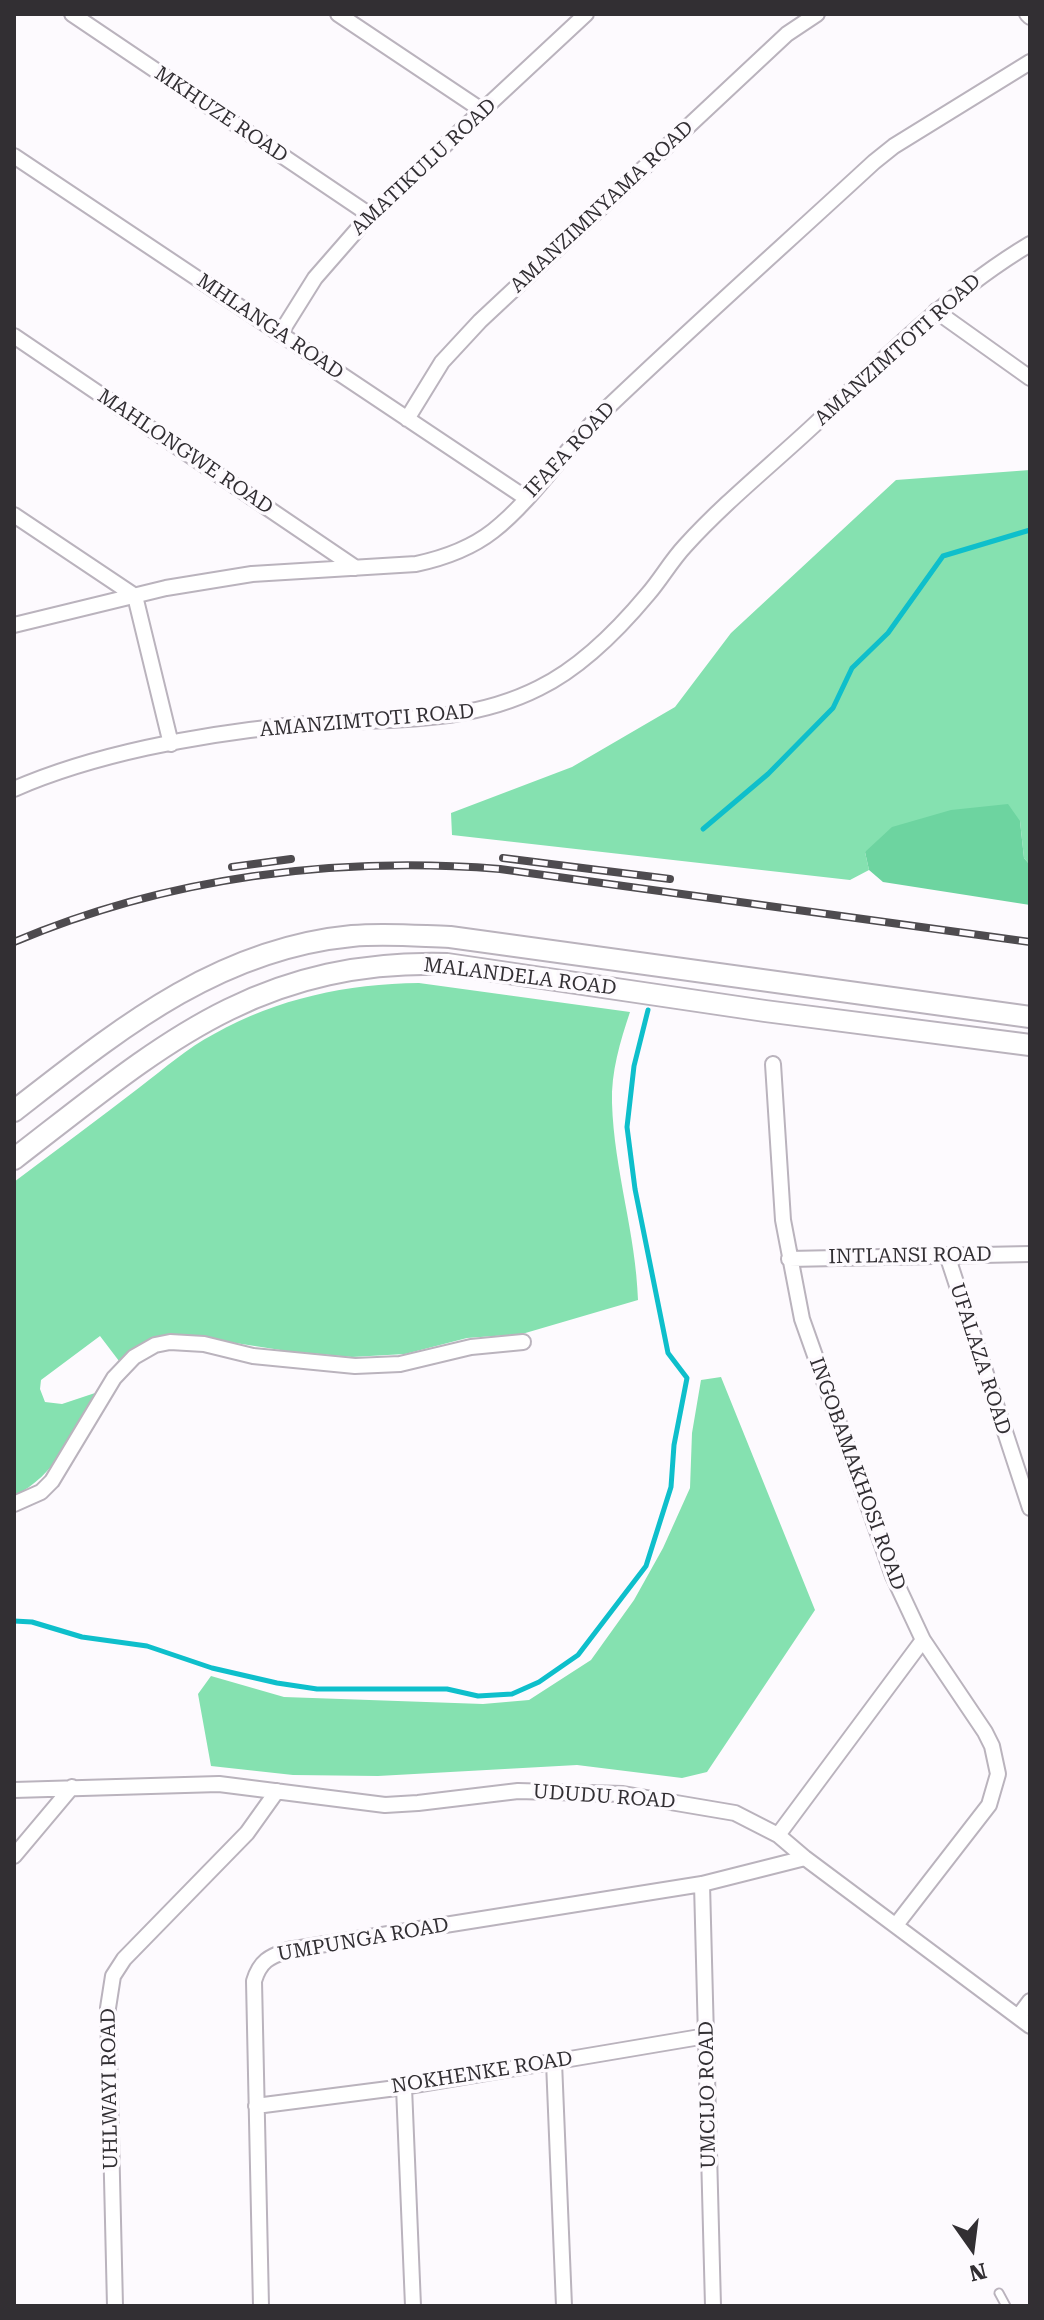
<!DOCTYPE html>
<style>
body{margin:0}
#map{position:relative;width:1044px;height:2320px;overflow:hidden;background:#fdfafe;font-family:"Roboto Serif",serif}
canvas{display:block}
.frame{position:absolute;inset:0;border:16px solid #322f33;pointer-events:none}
.north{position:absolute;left:932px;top:2208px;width:80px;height:80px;-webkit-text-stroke:6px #fdfafe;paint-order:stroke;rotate:166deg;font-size:22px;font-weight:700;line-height:32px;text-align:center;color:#322f33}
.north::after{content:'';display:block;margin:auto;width:28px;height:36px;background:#322f33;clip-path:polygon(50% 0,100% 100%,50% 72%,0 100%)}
</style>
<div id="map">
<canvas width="1044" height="2320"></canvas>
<div class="frame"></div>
<div class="north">N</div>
</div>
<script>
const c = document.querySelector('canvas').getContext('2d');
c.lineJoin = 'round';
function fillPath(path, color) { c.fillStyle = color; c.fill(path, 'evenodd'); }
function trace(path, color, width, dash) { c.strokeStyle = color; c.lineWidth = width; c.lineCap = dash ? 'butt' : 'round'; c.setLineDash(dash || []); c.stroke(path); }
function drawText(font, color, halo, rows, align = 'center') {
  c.font = font + ' "Roboto Serif",serif'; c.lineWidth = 7; c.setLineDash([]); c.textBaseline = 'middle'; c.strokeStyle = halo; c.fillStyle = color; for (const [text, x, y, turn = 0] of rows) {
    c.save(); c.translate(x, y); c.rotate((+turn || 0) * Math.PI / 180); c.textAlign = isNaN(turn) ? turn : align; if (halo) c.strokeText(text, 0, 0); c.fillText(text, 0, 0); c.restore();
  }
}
fillPath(new Path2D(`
 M1030 470V865L1024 858 1020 821 865 852 869 870 850 880 452 835 451 813 572 767 675 707 731 633 896 480Z
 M419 983 630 1012C620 1042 611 1072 612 1103 614 1170 636 1234 638 1300L522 1334 467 1338 405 1354 352 1357 287 1351 177 1334 147 1340 119 1361 100 1336 41 1380 40 1389 45 1402 62 1404 95 1393C73 1433 57 1475 14 1496V1182C56 1150 99 1119 140 1087 165 1068 187 1048 214 1034 278 998 347 984 419 983Z
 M721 1377 815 1610 707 1772 682 1778 577 1765 378 1776 293 1775 211 1766 198 1694 211 1676 284 1697 483 1704 529 1700 591 1660 634 1600 663 1548 690 1488 692 1433 701 1380Z`), '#85e1b0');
fillPath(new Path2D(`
 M1008 804 1020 821 1024 858 1030 865V905L883 882 869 870 865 852 892 827 951 810Z`), '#6dd4a0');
trace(new Path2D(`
 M703 829 768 774 833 708 852 668 888 633 943 556 1030 530
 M14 1621 32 1622 82 1637 147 1646 212 1668 277 1683 317 1689H447L478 1696 512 1694 539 1682 578 1655 646 1566 671 1487 674 1445 687 1378 668 1353 635 1189 627 1127 634 1066 648 1010`), '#0ebfcb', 5);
const lane = new Path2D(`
 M999 2293 1006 2306`);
const street = new Path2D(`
 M72 14 370 215
 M338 14 483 111
 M1027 14 1030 17
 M14 156 526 498
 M936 311 1030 378
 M280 334 315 278 370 215 586 14
 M14 336 356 568
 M407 419 442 362 480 321 787 34 817 14
 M14 515 135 596 171 744
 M14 625 166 588 252 574 416 564C444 558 470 549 493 531 533 500 567 446 605 410 693 326 784 245 874 162L894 146 1030 62
 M14 789C94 754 197 735 284 726 371 716 458 729 539 688 582 667 618 630 648 594 661 579 671 561 685 546 724 503 770 466 813 426 882 361 948 293 1030 244
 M773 1064 783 1220 802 1319 893 1576 923 1640 778 1835
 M947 1255 1030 1508
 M789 1259 1030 1254
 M14 1504 41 1492 52 1481 114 1378 134 1357 155 1345 170 1342 204 1344 253 1356 355 1366 400 1364 471 1347 523 1342
 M14 1790 219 1784 385 1805 418 1803 518 1791 623 1794 735 1813 778 1835 805 1858 1030 2026
 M14 1856 72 1787
 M702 1884 713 2306
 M896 1925 989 1805 998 1774 992 1746 985 1732 923 1640
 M1018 2017 1030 2001
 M554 2062 564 2306
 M404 2087 413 2306
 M256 2106 404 2087 706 2036
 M115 2306 108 2008 113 1976 124 1959 247 1833 277 1791
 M261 2306 254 1981C260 1961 269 1957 288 1950L702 1884 805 1858`);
const secondary = new Path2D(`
 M14 1111C117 1031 216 949 352 936 385 933 418 936 450 937L1030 1017
 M14 1159C158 1048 254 959 447 964L765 1011 1030 1045`);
trace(lane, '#bab3bd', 11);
trace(street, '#bab3bd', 18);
trace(secondary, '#bab3bd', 24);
trace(lane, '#fff', 7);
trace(street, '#fff', 14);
trace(secondary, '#fff', 20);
const rail = new Path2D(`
 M503 858 670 879
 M232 867 291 859
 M14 942C168 877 335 856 500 869L1030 942`);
trace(rail, '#4e4b4f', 8);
trace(rail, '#fdfafe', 5, [15]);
drawText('20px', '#322f33', '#fdfafe', [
 ["MKHUZE ROAD",221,115,34],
 ["AMATIKULU ROAD",424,167,-43],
 ["AMANZIMNYAMA ROAD",602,207,-43],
 ["MHLANGA ROAD",270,327,34],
 ["AMANZIMTOTI ROAD",898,350,-42],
 ["IFAFA ROAD",570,450,-47],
 ["MAHLONGWE ROAD",185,452,34],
 ["AMANZIMTOTI ROAD",367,721,-5],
 ["MALANDELA ROAD",520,977,7],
 ["INTLANSI ROAD",910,1256,-1],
 ["UFALAZA ROAD",980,1359,72],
 ["INGOBAMAKHOSI ROAD",857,1474,70],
 ["UDUDU ROAD",604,1797,4],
 ["UMPUNGA ROAD",363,1940,-10],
 ["NOKHENKE ROAD",482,2073,-9],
 ["UHLWAYI ROAD",110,2089,-91],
 ["UMCIJO ROAD",708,2095,-91]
]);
</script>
